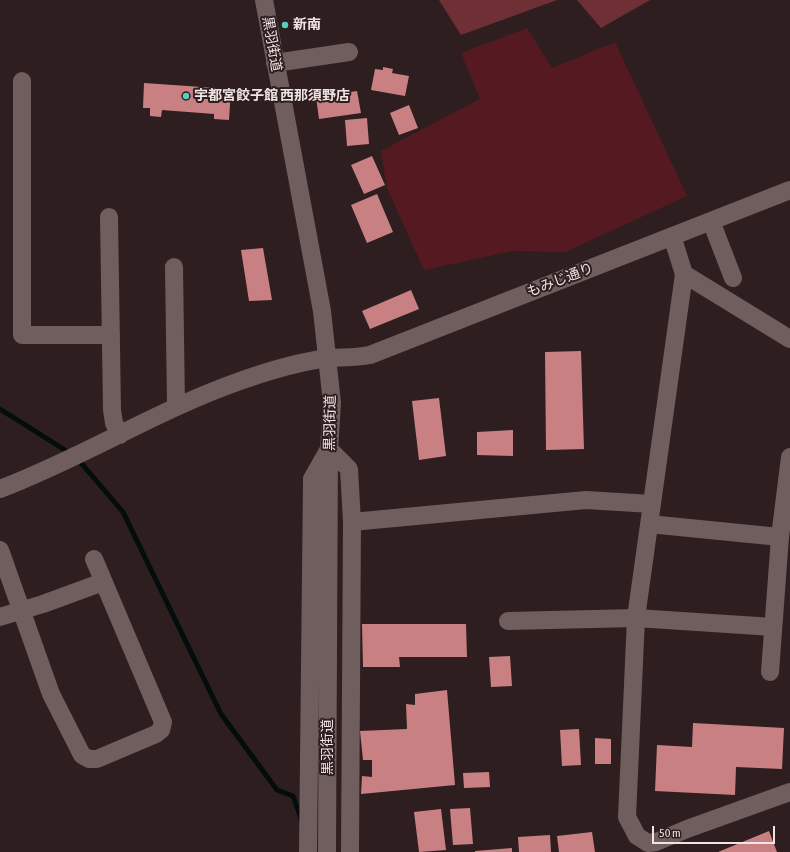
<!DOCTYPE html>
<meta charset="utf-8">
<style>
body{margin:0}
#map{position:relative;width:790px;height:852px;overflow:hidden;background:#2e1e1f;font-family:"Asap Condensed",sans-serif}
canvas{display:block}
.scale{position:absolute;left:652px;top:826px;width:123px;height:18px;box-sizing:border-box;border:2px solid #efe4e4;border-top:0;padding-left:5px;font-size:12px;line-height:14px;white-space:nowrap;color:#efe4e4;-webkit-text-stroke:3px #2e1e1f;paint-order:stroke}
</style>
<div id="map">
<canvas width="790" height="852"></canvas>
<div class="scale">50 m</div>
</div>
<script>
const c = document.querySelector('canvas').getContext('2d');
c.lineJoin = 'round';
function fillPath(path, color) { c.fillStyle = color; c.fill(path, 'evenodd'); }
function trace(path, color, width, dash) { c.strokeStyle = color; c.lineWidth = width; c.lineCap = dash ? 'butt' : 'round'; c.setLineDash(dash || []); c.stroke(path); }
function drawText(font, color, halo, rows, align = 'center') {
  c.font = font + ' "Asap Condensed","Noto Sans JP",sans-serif'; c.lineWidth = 4; c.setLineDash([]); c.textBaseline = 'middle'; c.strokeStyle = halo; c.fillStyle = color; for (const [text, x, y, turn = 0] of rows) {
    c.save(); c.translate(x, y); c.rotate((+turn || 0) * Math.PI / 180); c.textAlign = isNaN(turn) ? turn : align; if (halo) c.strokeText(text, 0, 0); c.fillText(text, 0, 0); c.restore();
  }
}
fillPath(new Path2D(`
 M527 28 552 68 615 42 687 196 565 252 513 251 424 270 387 188 381 151 480 99 461 53Z`), '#551a21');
fillPath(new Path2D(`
 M439 0H557L461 35Z
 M577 0H650L601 28Z`), '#6f3035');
trace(new Path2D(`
 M0 409 65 450
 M82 464 123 512 221 714 277 790 293 796 302 821`), '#030d0c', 5);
fillPath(new Path2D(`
 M383 67 393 69 392 73 409 76 405 96 371 90 375 69 383 70Z
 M144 83 231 89 229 120 214 119V114L162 110 161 117 150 116V108H143Z
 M357 91 361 113 319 119 316 97Z
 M409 105 418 128 399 135 390 113Z
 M367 118 369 144 347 146 345 120Z
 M372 156 385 185 364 194 351 165Z
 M377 194 393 232 367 243 351 205Z
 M263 248 272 300 249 301 241 250Z
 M411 290 419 309 370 329 362 311Z
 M581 351 584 449 546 450 545 352Z
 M439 398 446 456 419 460 412 401Z
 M513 430V456L477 455V432Z
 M362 624H466L467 657H399L400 667H363Z
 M510 656 512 686 491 687 489 657Z
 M447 690 455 785 361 794 362 776 372 777V760H363L360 731 407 729 406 704 415 705V694Z
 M693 723 784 728 782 769 736 767 735 795 655 791 657 745 692 747Z
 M579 729 581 765 562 766 560 730Z
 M595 738 611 739V764H595Z
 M489 772 490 787 464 788 463 773Z
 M470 808 473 844 453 845 450 809Z
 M441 809 446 850 419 852 414 812Z
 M769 831 777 852H718Z
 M592 832 595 852H559L557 836Z
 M550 835 551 852H519L518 837Z
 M512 848V852H475V851Z`), '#c98083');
trace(new Path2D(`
 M264 0 322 311 332 403 329 449 327 852
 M275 63 349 52
 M22 81V335H111
 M109 217 112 410 114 423 120 435
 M711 221 733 278
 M672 236 684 274 636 618 627 817 637 836 648 843 656 842 687 829 790 792
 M174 267 176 405
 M684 274 790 339
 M0 489C82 458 157 410 240 381 268 371 298 362 328 358 342 357 355 358 370 355L790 190
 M352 522 586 500 652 504
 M649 524 780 537
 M0 550 51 694 82 755 89 759H97L156 734 161 730 163 722 94 559
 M0 617 43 604 103 582
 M508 621 636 618 773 627
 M770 672 780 537 790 457
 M308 852 312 479 329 449 349 469 352 522 350 852`), '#705d5d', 18);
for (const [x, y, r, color] of [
 [285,25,4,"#57cec1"],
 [186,96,4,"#57cec1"]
]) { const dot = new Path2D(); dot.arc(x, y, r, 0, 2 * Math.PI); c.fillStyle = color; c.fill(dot); trace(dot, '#2e1e1f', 1.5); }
drawText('bold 14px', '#efe4e4', '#2e1e1f', [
 ["新南",293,25],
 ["宇都宮餃子館 西那須野店",194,96]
], 'left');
drawText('14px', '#efe4e4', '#2e1e1f', [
 ["黒羽街道",272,44,80],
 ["もみじ通り",560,280,-21],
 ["黒羽街道",330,423,-89],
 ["黒羽街道",328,747,-90]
]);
</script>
